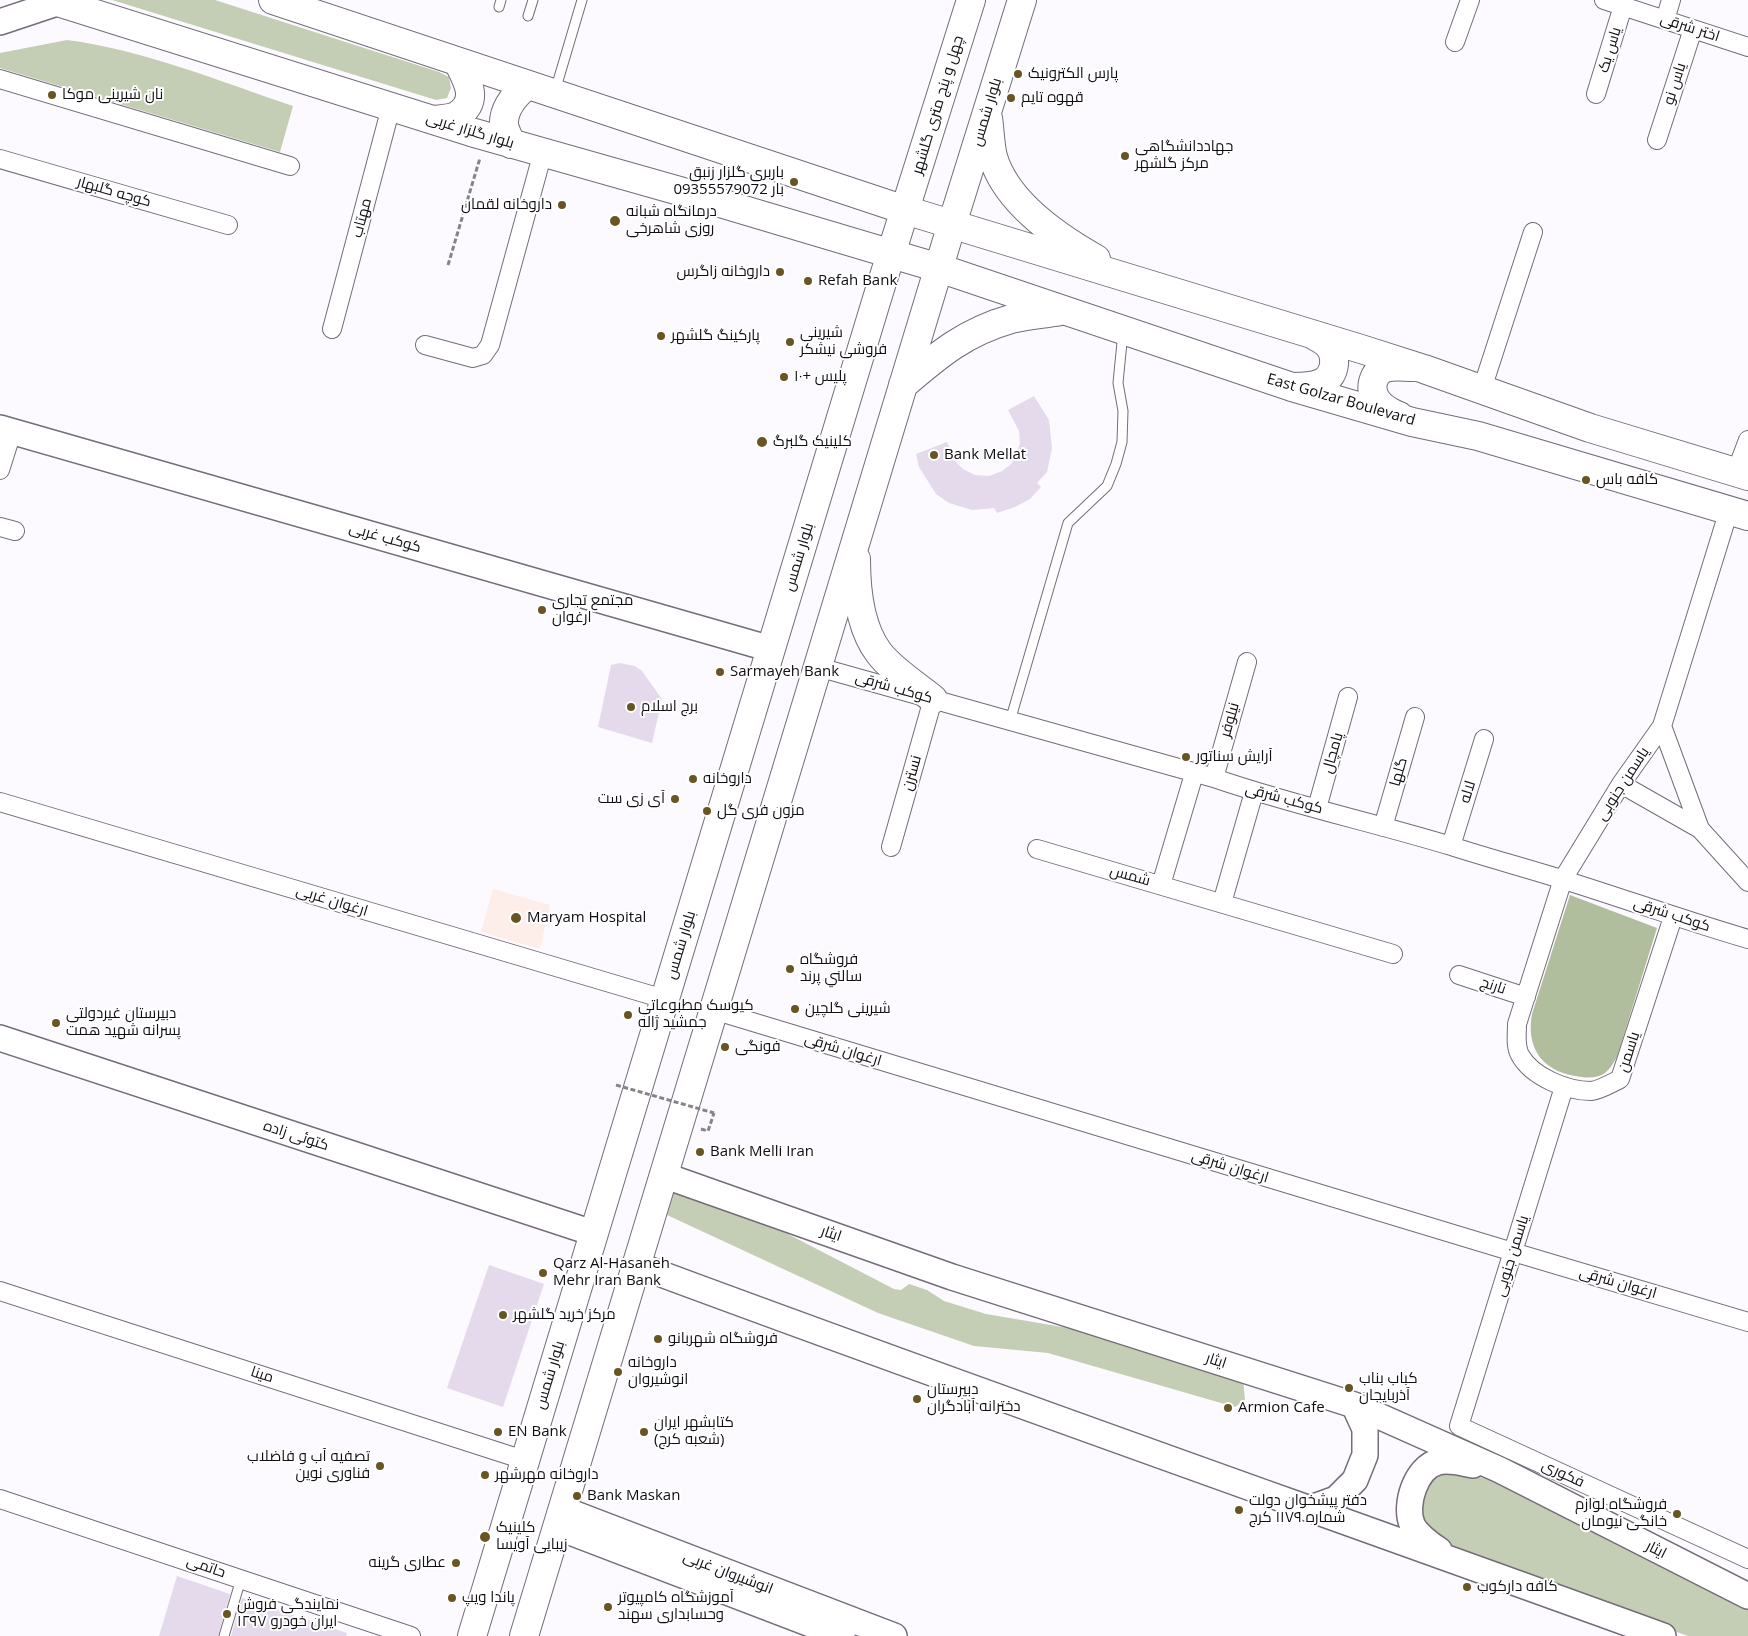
<!DOCTYPE html>
<meta charset="utf-8">
<style>
body{margin:0}
canvas{display:block;background:#fcfafe}
</style>
<canvas width="1748" height="1636"></canvas>
<script>
const c = document.querySelector('canvas').getContext('2d');
c.lineJoin = 'round';
function fillPath(path, color) { c.fillStyle = color; c.fill(path, 'evenodd'); }
function trace(path, color, width, dash) { c.strokeStyle = color; c.lineWidth = width; c.lineCap = dash ? 'butt' : 'round'; c.setLineDash(dash || []); c.stroke(path); }
function drawText(font, color, halo, rows, align = 'center') {
  c.font = font + ' "Open Sans",Cairo,sans-serif'; c.lineWidth = 4; c.setLineDash([]); c.textBaseline = 'middle'; c.strokeStyle = halo; c.fillStyle = color; for (const [text, x, y, turn = 0] of rows) {
    c.save(); c.translate(x, y); c.rotate((+turn || 0) * Math.PI / 180); c.textAlign = isNaN(turn) ? turn : align; if (halo) c.strokeText(text, 0, 0); c.fillText(text, 0, 0); c.restore();
  }
}
fillPath(new Path2D(`
 M493 889 550 905 540 949 481 932Z`), '#fdeee9');
fillPath(new Path2D(`
 M112 0H215L439 72 449 77 451 88 447 98 436 100Z
 M67 40C144 50 219 81 293 106L280 152 0 68V53Z
 M675 1185 755 1217 894 1289 901 1290 909 1284 927 1290 944 1301 986 1314 1098 1333 1243 1379 1245 1400 1235 1407 1048 1353 974 1346 878 1313 667 1215Z
 M1454 1471 1497 1481 1748 1610V1636H1688L1460 1555C1452 1549 1426 1528 1422 1520 1416 1507 1423 1484 1435 1477 1439 1473 1448 1473 1454 1471Z`), '#c4ceb5');
fillPath(new Path2D(`
 M1570 895 1657 928 1617 1057C1614 1062 1610 1069 1605 1073 1596 1079 1585 1078 1575 1076 1541 1070 1526 1047 1532 1014Z`), '#b1be9d');
fillPath(new Path2D(`
 M1034 396 1049 420 1052 448 1047 472 1037 483 1041 487 1030 499 1015 507 997 513 994 508 972 510 949 503 936 494 919 467 916 454 947 442 955 461 963 469 975 475 989 476 1002 471 1011 464 1016 455 1020 443 1019 431 1008 410Z
 M620 663 635 666 642 671 662 699 652 743 598 727 611 665Z
 M489 1265 544 1284 503 1407 447 1388Z
 M177 1576 230 1594 218 1636H159Z
 M242 1598 347 1633 346 1636H231Z`), '#e4daeb');
const lane = new Path2D(`
 M499 7 501 0
 M528 16 533 0
 M555 91 582 0
 M1010 721 1068 523 1107 486 1116 464 1122 442 1123 411 1118 383 1123 332
 M224 1636 241 1579`);
const street = new Path2D(`
 M1604 0 1748 47
 M1665 20 1671 0
 M1455 42 1470 0
 M0 79 290 166
 M1596 94 1623 6
 M1657 140 1693 29
 M0 159 228 225
 M332 329 391 107
 M425 345 473 358 483 355 490 345 543 152
 M1482 389 1533 232
 M0 470 12 432
 M1736 472 1748 440
 M0 527 15 531
 M818 667 1214 778C1292 805 1372 822 1451 846 1488 858 1526 868 1564 880 1625 899 1686 921 1748 939
 M1662 726 1700 829 1748 882
 M1214 778 1247 662
 M1621 784 1700 829
 M0 802 664 999
 M1317 808 1348 697
 M1383 827 1415 717
 M1451 846 1484 739
 M891 847 933 699
 M1037 849 1393 954
 M1161 885 1194 774
 M1222 903 1254 792
 M1673 917 1620 1079C1612 1083 1600 1090 1591 1091 1567 1091 1532 1077 1520 1055 1515 1046 1517 1034 1517 1024L1563 879 1621 784 1662 726 1729 510
 M1459 975 1526 997
 M713 1010 1513 1252 1748 1322
 M1564 1087 1459 1426 1748 1559
 M0 1291 524 1460
 M0 1499 411 1636`);
const secondary = new Path2D(`
 M0 22 60 2
 M0 428 771 649
 M0 1038 593 1233
 M663 1175 952 1277 1354 1405 1500 1470 1748 1596
 M637 1265C978 1392 1321 1512 1663 1636
 M1311 1508 1336 1499 1355 1480 1365 1455V1429L1354 1405
 M562 1509 894 1636
 M557 1527 842 1636
 M1439 1550C1431 1545 1415 1533 1412 1524 1404 1505 1416 1467 1438 1462 1449 1459 1462 1463 1473 1465`);
const primary = new Path2D(`
 M51 0 471 132 690 194 939 268 1292 387 1412 422 1478 436 1748 516
 M273 0 905 210 1361 349 1424 369 1590 428 1748 476
 M988 118C990 131 990 145 993 157 1006 202 1057 237 1096 259
 M434 120C441 119 452 119 458 115 480 100 467 80 458 62
 M511 144C509 138 505 131 504 125 503 108 515 95 527 85
 M903 385C938 355 965 332 1011 319 1027 315 1044 314 1061 311
 M1293 387C1303 387 1312 387 1321 383 1337 376 1338 353 1326 343 1322 339 1316 337 1312 334
 M1399 416C1384 410 1369 400 1373 382 1375 375 1379 370 1385 368 1394 365 1404 367 1413 367
 M856 559C856 590 860 628 879 653 892 670 916 685 933 699
 M472 1636 879 292 971 0
 M524 1636 952 224 1022 0`);
trace(lane, '#746c7a', 11);
trace(street, '#746c7a', 20);
trace(secondary, '#746c7a', 28);
trace(primary, '#746c7a', 30);
trace(new Path2D(`
 M448 265 480 158
 M701 1129 708 1131 714 1113`), '#868489', 3, [5, 2.5]);
trace(lane, '#fff', 9);
trace(street, '#fff', 18);
trace(secondary, '#fff', 25);
trace(primary, '#fff', 28);
trace(new Path2D(`
 M616 1085 714 1113`), '#868489', 3, [5, 2.5]);
for (const [x, y, r, color] of [
 [1018,74,5,"#695423"],
 [52,95,5,"#695423"],
 [1011,98,5,"#695423"],
 [1125,156,5,"#695423"],
 [794,182,5,"#695423"],
 [562,205,5,"#695423"],
 [615,221,6,"#695423"],
 [780,272,5,"#695423"],
 [808,281,5,"#695423"],
 [661,336,5,"#695423"],
 [790,342,5,"#695423"],
 [784,377,5,"#695423"],
 [762,442,6,"#695423"],
 [934,455,5,"#695423"],
 [1586,480,5,"#695423"],
 [542,610,5,"#695423"],
 [720,672,5,"#695423"],
 [631,707,5,"#695423"],
 [1186,757,5,"#695423"],
 [693,779,5,"#695423"],
 [675,799,5,"#695423"],
 [707,811,5,"#695423"],
 [516,918,6,"#695423"],
 [790,969,5,"#695423"],
 [795,1009,5,"#695423"],
 [628,1015,5,"#695423"],
 [56,1023,5,"#695423"],
 [725,1047,5,"#695423"],
 [700,1152,5,"#695423"],
 [543,1273,5,"#695423"],
 [503,1315,5,"#695423"],
 [658,1339,5,"#695423"],
 [618,1372,5,"#695423"],
 [1349,1388,5,"#695423"],
 [917,1399,5,"#695423"],
 [1228,1408,5,"#695423"],
 [498,1432,5,"#695423"],
 [644,1432,5,"#695423"],
 [380,1466,5,"#695423"],
 [485,1475,5,"#695423"],
 [577,1496,5,"#695423"],
 [1239,1510,5,"#695423"],
 [1677,1514,5,"#695423"],
 [485,1537,6,"#695423"],
 [456,1563,5,"#695423"],
 [1467,1587,5,"#695423"],
 [452,1598,5,"#695423"],
 [608,1607,5,"#695423"],
 [227,1614,5,"#695423"]
]) { const dot = new Path2D(); dot.arc(x, y, r, 0, 2 * Math.PI); c.fillStyle = color; c.fill(dot); trace(dot, '#fff', 2); }
drawText('15px', '#100d13', '#fff', [
 ["اختر شرقی",1690,28,18],
 ["یاس یک",1610,50,-73],
 ["یاس نو",1675,84,-72],
 ["چهل و پنج متری گلشهر",938,105,-73],
 ["بلوار شمس",987,112,-73],
 ["بلوار گلزار غربی",470,131,17],
 ["کوچه گلبهار",114,192,16],
 ["مهتاب",362,218,-75],
 ["East Golzar Boulevard",1341,400,16],
 ["کوکب غربی",385,538,16],
 ["بلوار شمس",799,557,-73],
 ["کوکب شرقی",894,688,16],
 ["نیلوفر",1230,720,-74],
 ["پامچال",1333,753,-74],
 ["گلها",1399,772,-74],
 ["نسترن",912,773,-74],
 ["یاسمن جنوبی",1623,784,-57],
 ["لاله",1468,792,-73],
 ["کوکب شرقی",1284,799,15],
 ["شمس",1130,876,16],
 ["ارغوان غربی",332,901,17],
 ["کوکب شرقی",1672,915,18],
 ["بلوار شمس",681,945,-73],
 ["نارنج",1493,986,18],
 ["ارغوان شرقی",843,1050,17],
 ["یاسمن",1629,1052,-72],
 ["کتوئی زاده",296,1136,18],
 ["ارغوان شرقی",1230,1167,17],
 ["ایثار",831,1234,19],
 ["یاسمن جنوبی",1512,1256,-73],
 ["ارغوان شرقی",1618,1283,16],
 ["ایثار",1216,1361,18],
 ["مینا",262,1375,18],
 ["بلوار شمس",550,1375,-73],
 ["فکوری",1563,1474,25],
 ["ایثار",1656,1550,27],
 ["حاتمی",206,1567,19],
 ["انوشیروان غربی",728,1573,21]
]);
drawText('15px', '#100d13', '#fff', [
 ["پارس الکترونیک",1028,74],
 ["نان شیرینی موکا",62,95],
 ["قهوه تایم",1021,98],
 ["جهاددانشگاهی",1135,147],
 ["مرکز گلشهر",1135,164],
 ["باربری گلزار زنبق",784,173,"right"],
 ["بار 09355579072",784,190,"right"],
 ["داروخانه لقمان",552,205,"right"],
 ["درمانگاه شبانه",626,212],
 ["روزی شاهرخی",626,229],
 ["داروخانه زاگرس",770,272,"right"],
 ["Refah Bank",818,281],
 ["شیرینی",800,333],
 ["فروشی نیشکر",800,350],
 ["پارکینگ گلشهر",671,336],
 ["پلیس +۱۰",794,377],
 ["کلینیک گلبرگ",773,442],
 ["Bank Mellat",944,455],
 ["کافه باس",1596,480],
 ["مجتمع تجاری",552,601],
 ["ارغوان",552,618],
 ["Sarmayeh Bank",730,672],
 ["برج اسلام",641,707],
 ["آرایش سناتور",1196,757],
 ["داروخانه",703,779],
 ["آی زی ست",665,799,"right"],
 ["مزون فری گل",717,811],
 ["Maryam Hospital",527,918],
 ["فروشگاه",800,960],
 ["سالني پرند",800,977],
 ["کیوسک مطبوعاتی",638,1006],
 ["جمشید ژاله",638,1023],
 ["شیرینی گلچین",805,1009],
 ["دبیرستان غیردولتی",66,1014],
 ["پسرانه شهید همت",66,1031],
 ["فونگی",735,1047],
 ["Bank Melli Iran",710,1152],
 ["Qarz Al-Hasaneh",553,1264],
 ["Mehr Iran Bank",553,1281],
 ["مرکز خرید گلشهر",513,1315],
 ["فروشگاه شهربانو",668,1339],
 ["داروخانه",628,1363],
 ["انوشیروان",628,1380],
 ["کباب بناب",1359,1379],
 ["آذربايجان",1359,1396],
 ["دبيرستان",927,1390],
 ["دخترانه آبادگران",927,1407],
 ["Armion Cafe",1238,1408],
 ["کتابشهر ایران",654,1423],
 ["(شعبه کرج)",654,1440],
 ["EN Bank",508,1432],
 ["تصفیه آب و فاضلاب",370,1457,"right"],
 ["فناوری نوین",370,1474,"right"],
 ["داروخانه مهرشهر",495,1475],
 ["Bank Maskan",587,1496],
 ["دفتر پیشخوان دولت",1249,1501],
 ["شماره ۱۱۷۹ کرج",1249,1518],
 ["فروشگاه لوازم",1667,1505,"right"],
 ["خانگی نیومان",1667,1522,"right"],
 ["کلینیک",496,1528],
 ["زیبایی آویسا",496,1545],
 ["عطاری گرینه",446,1563,"right"],
 ["کافه دارکوب",1477,1587],
 ["پاندا ویپ",462,1598],
 ["آموزشگاه کامپیوتر",618,1598],
 ["وحسابداری سهند",618,1615],
 ["نمایندگی فروش",237,1605],
 ["ایران خودرو ۱۲۹۷",237,1622]
], 'left');
</script>
